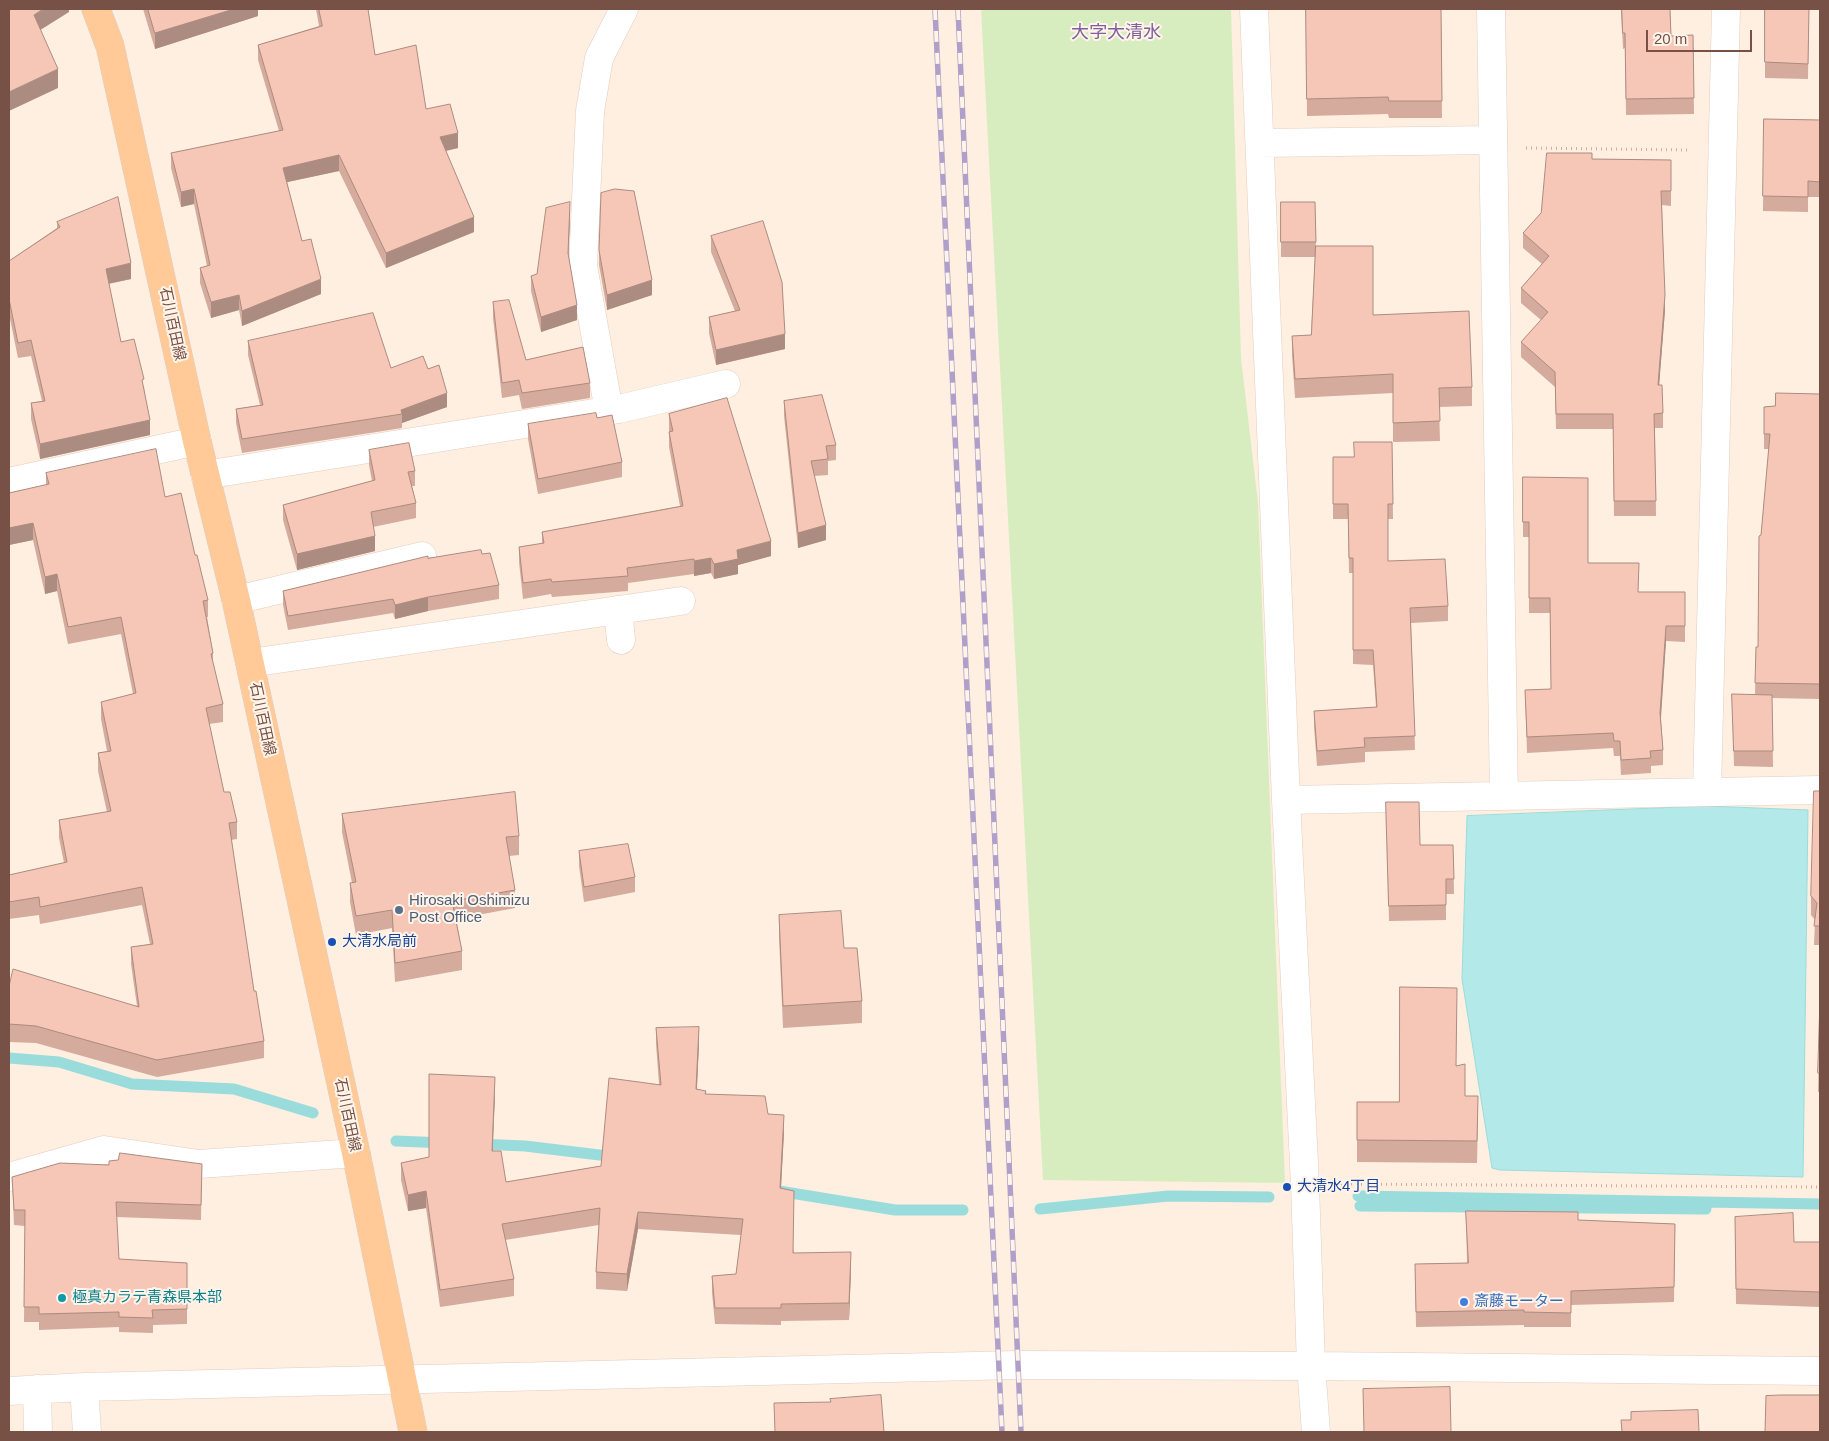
<!DOCTYPE html>
<meta charset="utf-8">
<style>
body{margin:0}
#map{position:relative;width:1829px;height:1441px;overflow:hidden;background:#feefe1;font-family:Arial,sans-serif}
canvas{display:block}
.frame{position:absolute;inset:0;border:10px solid #785146;pointer-events:none}
.scale{position:absolute;left:1646px;top:30px;width:106px;height:22px;box-sizing:border-box;border:2px solid #785146;border-top:0;padding-left:6px;font-size:15px;line-height:18px;white-space:nowrap;color:#785146;-webkit-text-stroke:4px #fff4ea;paint-order:stroke}
</style>
<div id="map">
<canvas width="1829" height="1441"></canvas>
<div class="frame"></div>
<div class="scale">20 m</div>
</div>
<script>
const c = document.querySelector('canvas').getContext('2d');
c.lineJoin = 'round';
function fillPath(path, color) { c.fillStyle = color; c.fill(path, 'evenodd'); }
function trace(path, color, width, dash) { c.strokeStyle = color; c.lineWidth = width; c.lineCap = dash ? 'butt' : 'round'; c.setLineDash(dash || []); c.stroke(path); }
function drawText(font, color, halo, rows, align = 'center') {
  c.font = font + ' Arial,"Noto Sans JP",sans-serif'; c.lineWidth = 4; c.setLineDash([]); c.textBaseline = 'middle'; c.strokeStyle = halo; c.fillStyle = color; for (const [text, x, y, turn = 0] of rows) {
    c.save(); c.translate(x, y); c.rotate((+turn || 0) * Math.PI / 180); c.textAlign = isNaN(turn) ? turn : align; if (halo) c.strokeText(text, 0, 0); c.fillText(text, 0, 0); c.restore();
  }
}
fillPath(new Path2D(`
 M981 9H1231L1241 358 1258 503 1285 1183 1043 1180Z`), '#d8edbf');
const water = new Path2D(`
 M1706 806 1808 810 1803 1177 1500 1170 1492 1168 1462 979 1467 816Z`);
fillPath(water, '#b4e9e9');
trace(water, '#9adbdc', 1);
trace(new Path2D(`
 M9 1058 59 1062 132 1084 234 1089 313 1113
 M396 1141 445 1143
 M478 1144 525 1146 616 1157
 M779 1191 895 1210H963
 M1358 1196 1820 1204
 M1360 1206 1706 1209
 M1040 1209 1168 1196 1269 1197`), '#9adbdc', 11);
const minor = new Path2D(`
 M1254 9 1286 800 1305 1184 1311 1366 1316 1432
 M1491 9 1504 796
 M1260 143 1493 140
 M609 411 583 266 590 111 599 58 624 9
 M205 475 619 409 726 384
 M9 482 197 441
 M236 600 422 556
 M618 610 621 640
 M250 663 681 601
 M1707 792 1726 9
 M1286 800 1820 790
 M9 1177 104 1150 199 1164 356 1153
 M84 1387 87 1432
 M37 1389 38 1432
 M9 1391 84 1387 1017 1365 1311 1366 1820 1371`);
const major = new Path2D(`
 M96 9 110 46 197 441 236 600 356 1153 413 1432`);
trace(minor, '#e5ccbf', 29);
trace(major, '#d9cecb', 29);
trace(new Path2D(`
 M1526 148 1690 150
 M1336 1184 1820 1187`), '#dbaa9a', 3, [1, 4]);
trace(minor, '#fff', 28);
trace(major, '#ffca98', 28);
const rail = new Path2D(`
 M935 9 1002 1432
 M958 9 1021 1432`);
trace(rail, '#b09fc8', 5.5);
trace(rail, '#fff4ea', 4, [11]);
fillPath(new Path2D(`
 M143 9H258V16L155 49Z
 M316 9H368L375 55 426 109 458 148 446 151 474 232 386 268 339 171 287 182 302 241 321 294 242 326 239 310 211 318 200 283V268L207 266 194 204 181 207 171 168V153L279 131 258 60V45L319 26Z
 M1306 9H1441L1442 118H1389L1388 114 1307 116Z
 M1621 9H1670L1671 36 1693 35 1694 114 1626 115 1625 48 1623 49Z
 M1765 9H1809L1808 79 1765 78Z
 M1764 119 1820 120V197H1808V212L1763 211Z
 M1592 159 1671 160V206L1662 205 1665 310 1659 385 1663 413V428H1655L1656 516H1614L1613 429H1556L1555 387 1521 357V342L1541 320 1521 303V288L1542 264 1523 248V233Z
 M1281 202H1315L1316 246 1373 315 1472 387V406L1439 407 1440 441 1393 442V393L1295 398 1292 355V336L1311 335 1315 257H1281Z
 M570 217 568 256 577 320 541 332 531 291V276L537 274Z
 M57 222 131 279 109 284 121 342 144 387 150 435 40 459 31 419V403L42 401 31 356 18 358 9 314V261L57 228Z
 M711 236 785 349 716 365 709 333V317L735 311 711 252Z
 M599 250 652 295 607 310 599 265Z
 M493 302 526 360 590 383V398L522 409 519 395 502 398 493 318Z
 M248 341 391 368 428 369 447 407 402 423V428L242 453 236 423V409L260 405 248 355Z
 M1820 394V699L1772 698 1773 767 1734 766 1732 694 1755 695 1756 647H1758L1761 535 1769 449H1764V407L1775 406Z
 M784 401 836 445V460L828 461V475L814 476 826 540 798 548 784 416Z
 M669 414 771 556 738 565V574L714 579 711 573 694 576V574L628 583V591L552 597 551 594 523 599 519 562V547L542 544V532L680 506 669 447Z
 M597 418 622 462V477L538 494 528 439V424Z
 M1392 442 1393 519H1388V561L1448 606V621L1411 623 1415 750 1365 752V762L1317 766 1314 726V711L1376 707 1373 665 1353 664V573H1349L1348 519H1333V457H1354Z
 M369 450 415 471V486H412L416 503V518L373 527 375 551 297 570 283 520V505L372 481 369 465Z
 M46 473 165 497 195 555 208 600V617H207L213 653V665L223 704V722L209 724 224 792 237 822V839L231 840 254 991 264 1041V1058L157 1077 36 1043 9 1042V986L137 1006 131 964V947L150 944 142 905 40 924 39 915 9 919V875L64 863 59 838V820L107 812 98 771V753L107 751 101 719V702L133 694 121 634 68 644 57 591 45 594 33 540 9 545V493L46 485Z
 M1523 477 1588 563 1639 592H1685V642L1666 641 1661 719 1663 750V765L1651 766V773L1621 775 1620 756H1614L1613 748 1527 753 1525 690 1551 689 1550 613H1529V537H1523Z
 M482 554 499 585V599L428 611 395 619 393 613 288 630 283 605V591L428 558Z
 M1820 791V945H1814L1815 920 1811 915V896Z
 M1386 802 1420 845H1453L1454 894H1446V920L1389 921Z
 M342 814 519 836V855L509 856 515 890V908L456 919 462 951V970L395 982 392 928 356 935 350 902V883H352L342 832Z
 M579 851 635 877V892L584 902 579 866Z
 M779 915 844 948 862 1001V1023L783 1028 779 937Z
 M1820 1000V1092H1818Z
 M656 1028 699 1043 697 1089 706 1094 768 1114 784 1132 781 1188 794 1253 851 1269 849 1320 781 1321V1325L715 1324 712 1293V1276L736 1274 741 1235 638 1229 627 1291 596 1289V1272L599 1225 505 1240 514 1279V1296L440 1307 426 1208 408 1211 401 1180V1163L429 1157 495 1094 492 1151 506 1182 601 1166 659 1084 656 1044Z
 M1456 1065 1465 1096 1478 1118 1477 1163 1357 1162V1102H1399Z
 M202 1164 201 1220 116 1217 119 1259 187 1263V1324L153 1325V1333L119 1332V1327L39 1330V1322H24L25 1226 14 1225 12 1177 109 1165Z
 M1466 1211 1578 1220 1675 1224 1674 1302 1571 1305V1327H1524V1325L1416 1327 1415 1264 1467 1263Z
 M1735 1217 1794 1242H1820V1307L1736 1304Z`), '#d4ab9d');
fillPath(new Path2D(`
 M43 9H69V12L34 34V15Z
 M234 9H258V16L155 49V33Z
 M58 69V88L9 111V92Z
 M458 133V148L440 152V137Z
 M339 155V171L283 183V168Z
 M194 189V204L181 207V192Z
 M570 202V217L568 269V253Z
 M474 217V232L386 268V253Z
 M131 263V279L106 284V269Z
 M321 279V294L242 326V311Z
 M652 280V295L607 310V295Z
 M239 295V310L211 318V302Z
 M1665 295V310L1658 400V385Z
 M577 305V320L541 332V317Z
 M785 334V349L716 365V350Z
 M447 393V407L402 423V414L401 410Z
 M150 420V435L40 459V444Z
 M33 523V540L9 545V528Z
 M826 525V540L798 548V533Z
 M375 536V551L297 570V554Z
 M771 541V556L738 565V574L714 579V564L737 550Z
 M711 558V573L694 576V561Z
 M57 574V591L45 594V577Z
 M428 597V611L395 619V605Z
 M1666 626V641L1660 728V713Z
 M699 1027V1043L696 1106V1089Z
 M495 1077V1094L492 1168V1151Z
 M784 1115V1132L780 1205V1188Z
 M426 1191V1208L408 1211V1195Z
 M638 1212V1229L627 1291V1274Z
 M851 1252V1269L849 1320V1303Z`), '#ac8b80');
const building = new Path2D(`
 M9 9H43L34 15 58 69 9 92Z
 M148 9H234L155 33Z
 M319 9H368L375 55 416 45 426 109 450 104 458 133 440 137 474 217 386 253 339 155 283 168 302 241 311 239 321 279 242 311 239 295 211 302 200 268 210 265 194 189 181 192 171 153 283 130 258 45 322 26Z
 M1306 9H1441L1442 101H1389L1388 97 1307 99Z
 M1622 9H1670L1671 36 1693 35 1694 98 1626 99 1625 33H1623Z
 M1765 9H1809L1808 64 1765 62Z
 M1764 119 1820 120V182L1808 181V197L1763 196Z
 M1547 153H1592V159L1671 160V191H1661L1665 295 1658 385H1662L1663 413 1654 414 1656 501H1614L1613 414H1556L1555 372 1521 342 1548 312 1521 288 1549 256 1523 233 1541 213Z
 M615 189 634 191 652 280 607 295 599 250 601 193Z
 M118 197 131 263 106 269 121 342 134 339 144 379 142 380 150 420 40 444 31 403 45 401 31 340 18 343 9 299V261L60 227 57 222Z
 M570 202 568 253 577 305 541 317 531 276 537 274 546 208Z
 M1281 202H1315L1316 242H1281Z
 M763 221 782 282 785 334 716 350 709 317 740 310 711 236Z
 M1316 246H1373V315L1469 311 1472 387 1439 388 1440 421 1393 423V374L1295 379 1292 336 1311 335Z
 M509 300 526 360 583 347 590 383 522 393 519 380 502 383 493 302Z
 M373 313 391 368 423 356 428 369 439 365 447 393 401 410 402 414 242 439 236 409 263 405 248 341Z
 M1776 393 1820 394V684L1755 683 1756 647H1758L1759 536 1761 535 1770 434H1764V407L1775 406Z
 M822 395 836 445 826 446 828 459 811 461 826 525 798 533 784 401Z
 M727 398 771 541 737 550 738 559 714 564 711 558 694 561V559L627 568 628 576 552 582 551 579 523 583 519 547 544 543 542 532 683 506 669 432 673 431 669 414Z
 M596 413 597 418 612 415 622 462 538 479 528 424Z
 M1354 442H1392L1393 504H1388V561L1445 559 1448 606 1410 608 1415 736 1364 738 1365 747 1317 751 1314 711 1377 707 1373 650H1353V558H1349L1348 504H1333V457H1354Z
 M409 443 415 471 408 472 416 503 371 512 375 536 297 554 283 505 375 480 369 450Z
 M156 449 165 497 181 493 195 555H197L208 600 203 601 213 653 211 654 223 704 206 708 224 792H230L237 822 229 823 254 991H256L264 1041 157 1060 36 1026 9 1024V986L13 969 139 1007 131 947 153 944 142 887 40 907 39 897 9 902V875L67 862 59 820 111 811 98 753 111 751 101 702 136 693 121 617 68 627 57 574 45 577 33 523 9 528V493L49 484 46 473Z
 M1523 477 1588 478V563H1639L1638 592H1685V626H1666L1660 713 1663 750 1650 751 1651 758 1621 760 1620 741H1614L1613 733 1527 737 1525 690 1551 689 1550 598H1529V522H1523Z
 M481 550 482 554 490 553 499 585 428 597 395 605 393 599 288 616 283 591 428 556V558Z
 M1732 694 1772 695 1773 751H1734Z
 M1814 791H1820V926H1814L1817 903 1811 896Z
 M515 792 519 836 506 837 515 890 452 901 462 951 395 963 392 910 356 916 350 883 356 882 342 814Z
 M1386 802H1419L1420 845H1453L1454 879H1446V905L1389 906Z
 M628 844 635 877 584 887 579 851Z
 M841 911 844 948H857L862 1001 783 1006 779 915Z
 M1400 987 1457 988 1456 1066 1465 1064V1096H1478L1477 1141 1357 1140V1102H1399Z
 M1820 1000V1074L1818 1073Z
 M699 1027 696 1089 706 1091 705 1094 765 1096 768 1114 784 1115 780 1188 794 1191 793 1253 851 1252 849 1303 781 1304V1308H715L712 1276 736 1274 743 1219 638 1212 627 1274 596 1272 600 1208 502 1224 514 1279 440 1290 426 1191 408 1195 401 1163 429 1157V1074L495 1077 492 1151H501L506 1182 601 1166 609 1078 661 1085 656 1028Z
 M120 1153 202 1164 201 1205 116 1202 119 1259 187 1263V1309L152 1310 153 1318 119 1317V1312L39 1314V1307H24L25 1210H14L12 1177 60 1163 109 1165V1161L118 1160Z
 M1466 1211 1578 1212V1220L1675 1224 1674 1287 1571 1291V1313L1524 1312V1310L1416 1312 1415 1264 1468 1263Z
 M1793 1213 1794 1242H1820V1292L1736 1289 1735 1217Z
 M1450 1387 1451 1432H1364L1363 1389Z
 M881 1395 884 1432H775L774 1403 831 1402 830 1399Z
 M1782 1395H1820V1432H1765L1766 1396Z
 M1698 1410 1699 1432H1622L1621 1420H1631V1412Z`);
fillPath(building, '#f6c7b7');
trace(building, '#ac8b80', 1);
for (const [x, y, r, color] of [
 [399,910,5,"#5c6f8a"],
 [332,942,5,"#1a4fb4"],
 [1287,1187,5,"#1a4fb4"],
 [62,1298,5,"#0f9aa8"],
 [1464,1302,5,"#3f7fe0"]
]) { const dot = new Path2D(); dot.arc(x, y, r, 0, 2 * Math.PI); c.fillStyle = color; c.fill(dot); trace(dot, '#fff4ea', 2); }
drawText('15px', '#785146', '#fff4ea', [
 ["石川百田線",172,324,78],
 ["石川百田線",262,719,78],
 ["石川百田線",347,1115,78]
]);
drawText('15px', '#4e5e75', '#fff4ea', [
 ["Hirosaki Oshimizu",409,901],
 ["Post Office",409,918]
], 'left');
drawText('15px', '#164399', '#fff4ea', [
 ["大清水局前",342,942],
 ["大清水4丁目",1297,1187]
], 'left');
drawText('15px', '#0d838f', '#fff4ea', [
 ["極真カラテ青森県本部",72,1298]
], 'left');
drawText('15px', '#366cbe', '#fff4ea', [
 ["斎藤モーター",1474,1302]
], 'left');
drawText('18px', '#80619c', '#fff4ea', [
 ["大字大清水",1116,33]
]);
</script>
